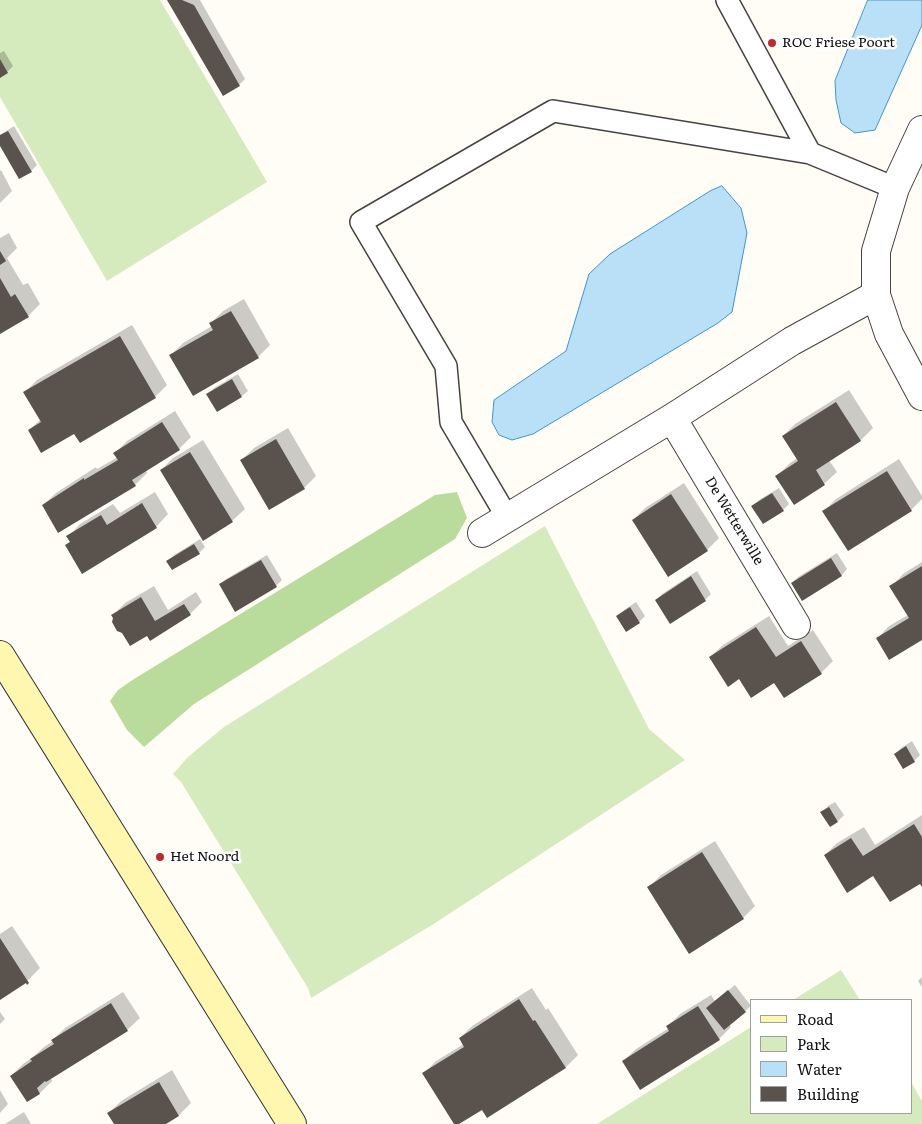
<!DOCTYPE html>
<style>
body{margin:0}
#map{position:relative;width:922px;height:1124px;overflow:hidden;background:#fffdf5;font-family:Literata,serif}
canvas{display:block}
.legend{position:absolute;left:750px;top:999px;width:162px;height:115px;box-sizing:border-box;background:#fff;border:1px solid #a0a0a0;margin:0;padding:6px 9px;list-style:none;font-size:15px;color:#111}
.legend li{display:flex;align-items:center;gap:10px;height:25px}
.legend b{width:25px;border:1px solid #a0a0a0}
</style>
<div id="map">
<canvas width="922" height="1124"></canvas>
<ul class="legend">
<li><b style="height:6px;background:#fff6b0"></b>Road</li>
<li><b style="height:14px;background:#d5ebbd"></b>Park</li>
<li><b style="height:14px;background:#b9e0f7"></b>Water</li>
<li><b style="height:14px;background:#5a524d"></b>Building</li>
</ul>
</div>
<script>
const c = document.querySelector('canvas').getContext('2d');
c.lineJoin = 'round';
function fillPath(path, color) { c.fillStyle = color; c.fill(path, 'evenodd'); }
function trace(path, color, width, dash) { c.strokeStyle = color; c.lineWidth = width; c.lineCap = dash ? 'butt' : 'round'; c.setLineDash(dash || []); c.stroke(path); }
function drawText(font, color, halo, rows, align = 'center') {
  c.font = font + ' Literata,serif'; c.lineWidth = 5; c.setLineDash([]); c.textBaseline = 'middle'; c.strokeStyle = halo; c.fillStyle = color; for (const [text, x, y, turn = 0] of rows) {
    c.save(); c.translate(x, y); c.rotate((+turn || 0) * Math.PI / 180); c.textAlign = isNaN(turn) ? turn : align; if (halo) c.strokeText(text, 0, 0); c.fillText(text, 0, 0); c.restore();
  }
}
fillPath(new Path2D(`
 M0 0H160L267 182 107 281 0 97Z
 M545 526 649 729 685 760 432 925 311 998 308 988 181 782 173 774 188 757 224 727Z
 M841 970 860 1000H793Z
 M751 1027V1113H911V1082L922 1101V1124H597Z`), '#d5ebbd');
fillPath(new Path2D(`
 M457 492 467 518 455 539 194 704 144 747 127 730 110 701 118 690 134 679 435 495Z`), '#b9dc9c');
const water = new Path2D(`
 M868 0H922V25L875 130 855 133 841 123 836 100 835 81Z
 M722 186 741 208 747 233 732 312 718 323 533 434 512 440 499 435 492 422 494 400 566 351 589 274 610 254 710 191Z`);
fillPath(water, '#b9e0f7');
trace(water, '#3f96cf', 1);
fillPath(new Path2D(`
 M169 0H200L245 79 239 85 223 94Z
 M4 51 13 66 7 72 0 77V53Z
 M14 126 37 165 31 171 0 143V135Z
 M1 170 12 191 0 203V171Z
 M9 233 17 248 7 258 23 285 28 283 40 304 28 316 0 333V238Z
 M244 299 270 345 258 357 171 355 183 343 212 326 211 323 223 311Z
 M132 325 167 385 155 397 75 432 29 430 41 419 25 392 37 380Z
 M238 374 248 391 242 396 208 394 214 388Z
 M849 390 873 428 861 440 829 460 837 472 824 484 777 476 789 464 797 458 783 436 795 424Z
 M175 411 191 437 179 449 146 470 147 473 135 485 59 531 43 505 56 493 96 467 97 469 118 457 115 453 127 441Z
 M288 428 316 476 304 488 242 460 254 448Z
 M203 440 245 509 232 521 161 470 173 458Z
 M899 459 922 496V499L911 510 824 511 836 499Z
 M684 483 719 538 707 550 633 520 645 508Z
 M779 488 789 504 783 510 753 506 759 500Z
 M155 492 168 514 156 527 83 573 66 545 71 541 68 537 80 524 113 504 120 513Z
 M200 539 205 547 199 553 168 561 174 555Z
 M837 553 847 569 842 575 803 600 792 583 798 577Z
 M267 555 282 580 276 586 220 584 226 579Z
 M922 562V638L877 639 889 626 908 615 891 587 903 574Z
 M697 571 711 594 705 600H656L662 594Z
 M154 586 168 610 196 592 202 602 190 614 148 634 113 615 125 603Z
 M636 602 645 616 639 622 618 616 624 610Z
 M769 616 788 646 813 630 833 661 821 673 739 678 710 657 723 645Z
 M912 741 920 755 914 761 895 754 901 748Z
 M835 802 844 815 838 821 830 825 822 812 828 806Z
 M922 815V885L920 882 874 875 825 855 837 843 864 827 875 845Z
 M715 841 755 906 743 918 649 887 661 875Z
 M12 926 40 968 27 981 0 999V934Z
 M922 977V987L918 981Z
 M735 985 751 1006 729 1024 731 1027 719 1039 623 1061 636 1049 669 1028 668 1026 680 1014 711 995 715 1001Z
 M532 988 546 1010 548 1008 578 1055 566 1067 488 1116 482 1108 455 1124 424 1073 436 1061 464 1044 460 1038 472 1026Z
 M123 992 140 1018 127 1030 51 1078 52 1081 40 1093 27 1101 11 1076 23 1064 34 1056 44 1047 53 1041V1040L65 1028Z
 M0 1012 5 1019 0 1024Z
 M172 1070 191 1103 179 1115 164 1124H116L109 1113 121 1101Z
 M0 1090 8 1104 0 1113Z
 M24 1112 31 1124H5Z`), '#0003');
fillPath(new Path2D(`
 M167 0H182L194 5 240 86 223 96Z
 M0 59 8 73 0 78Z
 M8 131 32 172 19 179 0 146V135Z
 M0 251 6 261 0 265Z
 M0 278 11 297 15 294 29 317 0 334Z
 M231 311 259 358 193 396 169 355 213 330 209 323Z
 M120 336 156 398 80 443 74 434 41 453 28 430 41 422 23 392Z
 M232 379 242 397 217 412 206 394Z
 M836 402 861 441 816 470 825 485 794 505 775 476 798 461 782 436Z
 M162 422 180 450 132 480 136 486 58 533 42 505 84 478V480L118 460 113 453Z
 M276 439 305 489 269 510 240 460Z
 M190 452 233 522 203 541 160 470Z
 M887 471 912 511 848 551 822 511Z
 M772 493 784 511 763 524 751 506Z
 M671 494 708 551 668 577 632 520Z
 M142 503 157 528 82 574 65 545 70 542 66 536 101 515 107 525Z
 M194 544 200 554 172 570 166 561Z
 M831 558 842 576 802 601 791 583Z
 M261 560 277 587 235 612 219 584Z
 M922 566V640L889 660 876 638 909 618 889 586Z
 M691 576 706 601 670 624 655 600Z
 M141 597 155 621 184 604 191 615 150 641 147 636 130 646 122 633 117 631 112 622 113 618 111 615Z
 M630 607 640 623 626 632 616 616Z
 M756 627 776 657 801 641 822 674 784 698 774 683 751 698 739 679 728 687 709 657Z
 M906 746 915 762 903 769 894 754Z
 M829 807 838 822 830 827 820 812Z
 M914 824 922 837V887L920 884 890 902 873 876 847 893 824 855 851 838 863 856Z
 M702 852 744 919 689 954 647 887Z
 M0 938 29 983 27 985 26 983 0 1000Z
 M728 990 746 1012 724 1030 706 1008Z
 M519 999 533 1021 535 1020 566 1068 487 1118 482 1110 459 1124H454L422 1073 464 1047 459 1038Z
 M111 1003 128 1031 46 1082 45 1081 37 1088 40 1094 27 1102 10 1076 32 1061 30 1059 54 1044 51 1040Z
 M698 1006 720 1040 640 1090 622 1061 669 1031 666 1026Z
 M159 1082 179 1116 166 1124H114L107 1113Z`), '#5a524d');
const service = new Path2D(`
 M727 0 810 153 895 188
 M507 517 451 422 446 366 361 222 553 111 810 153`);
const minor = new Path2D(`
 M922 130 895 188 876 251V295L889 334 922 396
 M672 418 796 625
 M482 533 672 418 792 341 876 295`);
const secondary = new Path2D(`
 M0 655 292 1124`);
trace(service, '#444', 24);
trace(minor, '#444', 30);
trace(secondary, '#333', 30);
trace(service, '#fff', 21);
trace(minor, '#fff', 28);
trace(secondary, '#fff6b0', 28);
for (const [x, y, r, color] of [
 [772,43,5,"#c4262e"],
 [160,857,5,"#c4262e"]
]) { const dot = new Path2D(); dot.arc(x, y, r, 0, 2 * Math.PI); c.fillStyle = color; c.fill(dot); trace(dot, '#fff', 2); }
drawText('14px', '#111', '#fff', [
 ["ROC Friese Poort",782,43],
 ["Het Noord",170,857]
], 'left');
drawText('14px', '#111', '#fff', [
 ["De Wetterwille",734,521,59]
]);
</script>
